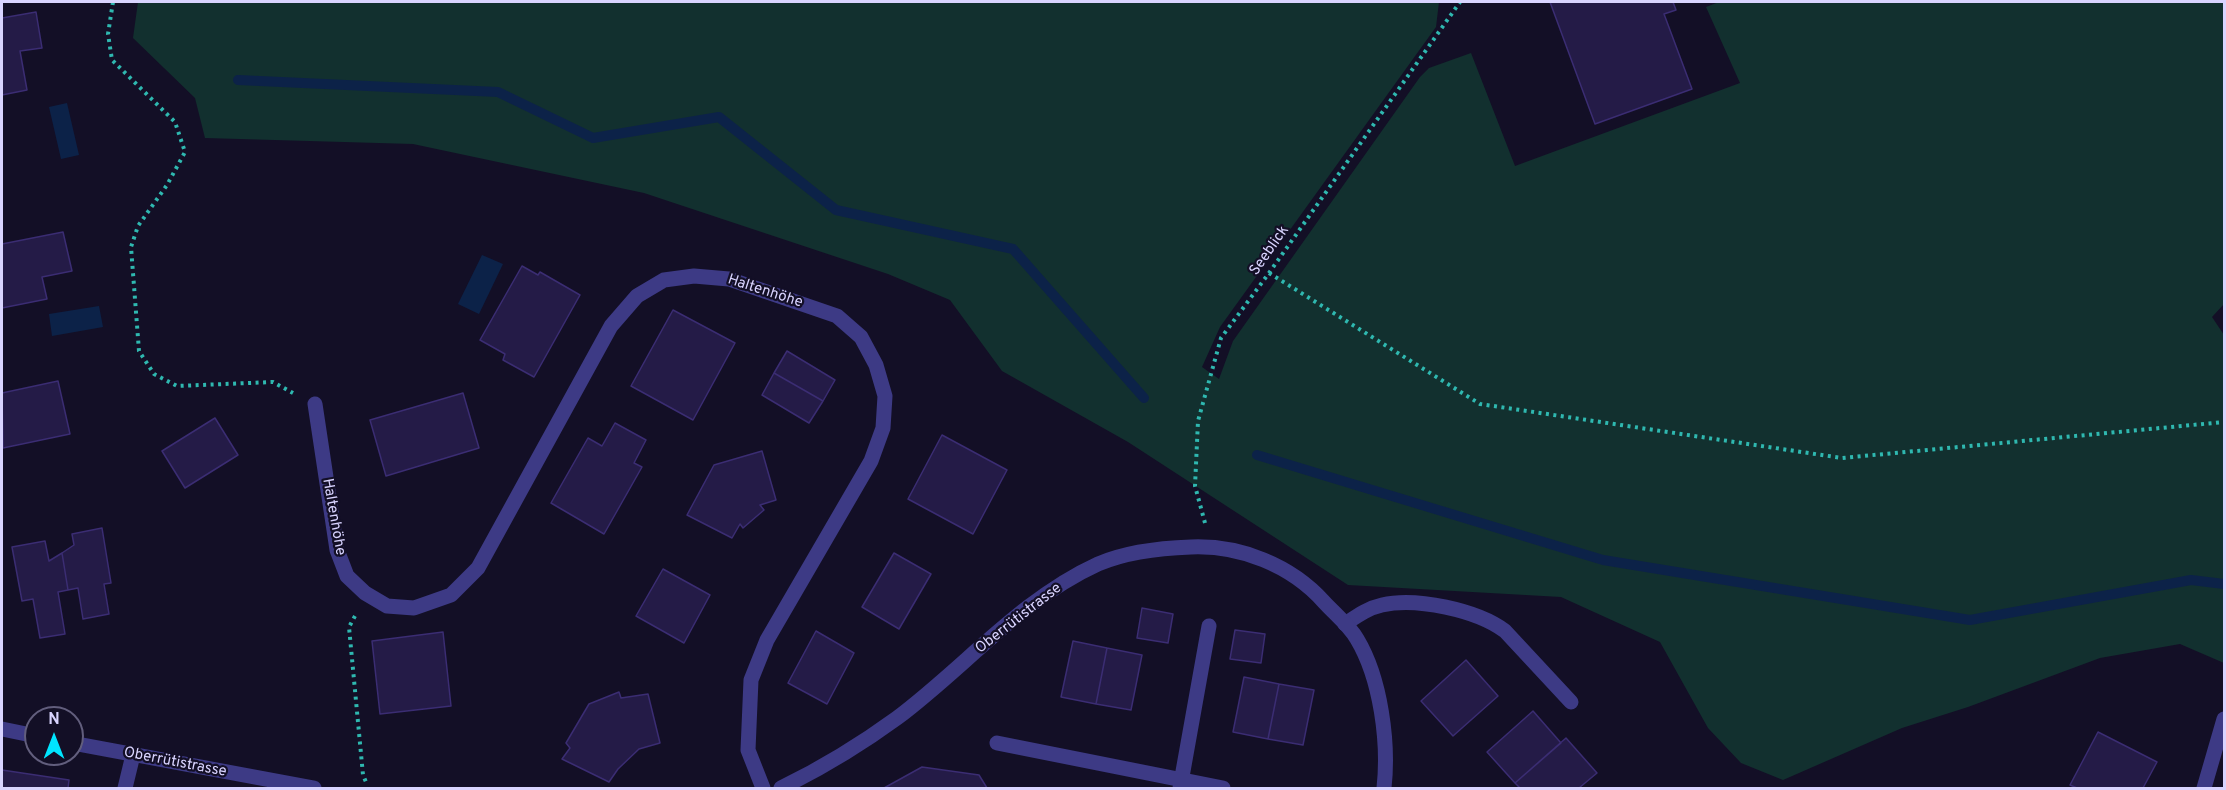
<!DOCTYPE html>
<meta charset="utf-8">
<style>
body{margin:0}
#map{position:relative;width:2226px;height:790px;overflow:hidden;background:#130f26;font-family:Overpass,sans-serif}
canvas{display:block}
.frame{position:absolute;inset:0;border:3px solid #d9d4ff;pointer-events:none}
.north{position:absolute;left:24px;top:706px;width:60px;height:60px;box-sizing:border-box;background:#130f26;border:2px solid #625e7d;border-radius:50%;rotate:0deg;font-size:16px;font-weight:700;line-height:24px;text-align:center;color:#d9d4ff}
.north::after{content:'';display:block;margin:auto;width:21px;height:27px;background:#00e5ff;clip-path:polygon(50% 0,100% 100%,50% 72%,0 100%)}
</style>
<div id="map">
<canvas width="2226" height="790"></canvas>
<div class="frame"></div>
<div class="north">N</div>
</div>
<script>
const c = document.querySelector('canvas').getContext('2d');
c.lineJoin = 'round';
function fillPath(path, color) { c.fillStyle = color; c.fill(path, 'evenodd'); }
function trace(path, color, width, dash) { c.strokeStyle = color; c.lineWidth = width; c.lineCap = dash ? 'butt' : 'round'; c.setLineDash(dash || []); c.stroke(path); }
function drawText(font, color, halo, rows, align = 'center') {
  c.font = font + ' Overpass,sans-serif'; c.lineWidth = 4.5; c.setLineDash([]); c.textBaseline = 'middle'; c.strokeStyle = halo; c.fillStyle = color; for (const [text, x, y, turn = 0] of rows) {
    c.save(); c.translate(x, y); c.rotate((+turn || 0) * Math.PI / 180); c.textAlign = isNaN(turn) ? turn : align; if (halo) c.strokeText(text, 0, 0); c.fillText(text, 0, 0); c.restore();
  }
}
fillPath(new Path2D(`
 M138 2H1439L1436 27 1220 327 1202 367 1219 379 1233 341 1420 77 1429 68 1471 53 1515 166 1740 83 1706 7 1719 2H2224V304L2212 317 2224 335V663L2180 644 2100 658 1968 707 1902 728 1783 780 1741 763 1708 728 1660 642 1561 597 1348 585 1128 442 1002 371 950 300 888 274 644 193 413 144 205 138 195 98 133 38Z`), '#12302f');
fillPath(new Path2D(`
 M67 103 79 155 61 159 49 107Z
 M482 255 503 264 479 314 458 304Z
 M99 306 103 327 52 336 49 314Z`), '#0c2248');
trace(new Path2D(`
 M238 80 498 92 593 138 719 117 836 210 1013 249 1144 398
 M1257 455 1603 560 1970 620 2191 580 2224 584`), '#0c2248', 10);
const building = new Path2D(`
 M1550 2H1673L1676 10 1664 14 1692 89 1595 124Z
 M36 12 42 48 20 51 27 90 2 95V18Z
 M63 232 72 271 42 277 47 299 2 308V244Z
 M522 266 538 275 540 272 580 295 534 377 503 360 505 354 480 340Z
 M673 310 735 343 693 420 631 386Z
 M787 351 835 380 823 401 774 373Z
 M774 373 823 401 809 423 762 395Z
 M58 381 70 434 3 448 2 393Z
 M463 393 479 448 386 476 370 420Z
 M215 418 238 455 185 488 162 451Z
 M615 423 646 440 634 463 642 467 604 534 551 503 588 438 602 446Z
 M942 435 1007 470 973 534 908 499Z
 M762 451 776 500 760 505 764 510 743 528 740 524 732 538 687 515 714 465Z
 M102 528 111 583 104 584 109 614 83 619 78 588 68 590 62 553 74 545 72 534Z
 M45 541 49 561 62 553 68 590 58 592 65 634 40 638 33 599 22 601 12 547Z
 M894 553 931 574 899 629 862 607Z
 M663 569 710 595 684 643 636 616Z
 M1142 608 1173 614 1168 643 1137 638Z
 M1235 630 1265 634 1261 663 1230 659Z
 M816 631 854 653 827 704 788 683Z
 M443 632 451 706 380 714 372 641Z
 M1073 641 1107 648 1096 704 1061 697Z
 M1107 648 1142 655 1131 710 1096 704Z
 M1466 660 1498 696 1453 736 1421 701Z
 M1244 677 1279 684 1268 739 1233 732Z
 M1279 684 1314 690 1303 745 1268 739Z
 M619 692 621 698 648 694 660 743 639 749 618 769 609 782 562 759 570 748 566 743 589 704Z
 M1533 711 1561 743 1515 783 1487 752Z
 M2098 732 2157 762 2143 788H2077L2070 785Z
 M1566 738 1597 773 1579 788H1520L1515 783Z
 M922 767 979 775 987 788H884Z
 M2 770 69 780 68 788H2Z`);
fillPath(building, '#241b47');
trace(building, '#3b2d73', 1.5);
trace(new Path2D(`
 M113 2 108 34 112 60 175 122 185 152 167 185 138 226 131 247 139 351 154 374 177 386 273 382 293 393
 M1269 273 1480 404 1842 458 2224 422
 M1205 523 1195 486 1198 421 1221 338 1269 273 1460 2
 M355 616 349 627 363 775 366 782`), '#2fb8b0', 4, [3, 4.5]);
trace(new Path2D(`
 M1345 624C1357 616 1368 608 1382 605 1416 597 1477 610 1505 631L1571 702
 M997 743 1223 788
 M1180 788 1209 626`), '#3d3a85', 15);
trace(new Path2D(`
 M315 404 337 550 347 576 365 593 387 606 414 608 451 595 478 568 611 326 637 296 664 280 694 276 729 279 837 316 861 337 876 365 885 396 883 428 871 461 767 640 751 680 748 750 763 788
 M2 729 36 736
 M72 743 314 788
 M125 788 133 755
 M781 788C822 768 860 745 897 718 964 668 1021 599 1098 564 1126 552 1160 548 1191 547 1240 545 1291 565 1324 602 1335 614 1349 625 1357 639 1381 679 1389 743 1384 788
 M2204 788 2224 719`), '#3d3a85', 15);
drawText('15px', '#d9d4ff', '#130f26', [
 ["Seeblick",1270,251,-55],
 ["Haltenhöhe",765,292,18],
 ["Haltenhöhe",333,517,80],
 ["Oberrütistrasse",1019,619,-38],
 ["Oberrütistrasse",175,763,11]
]);
</script>
